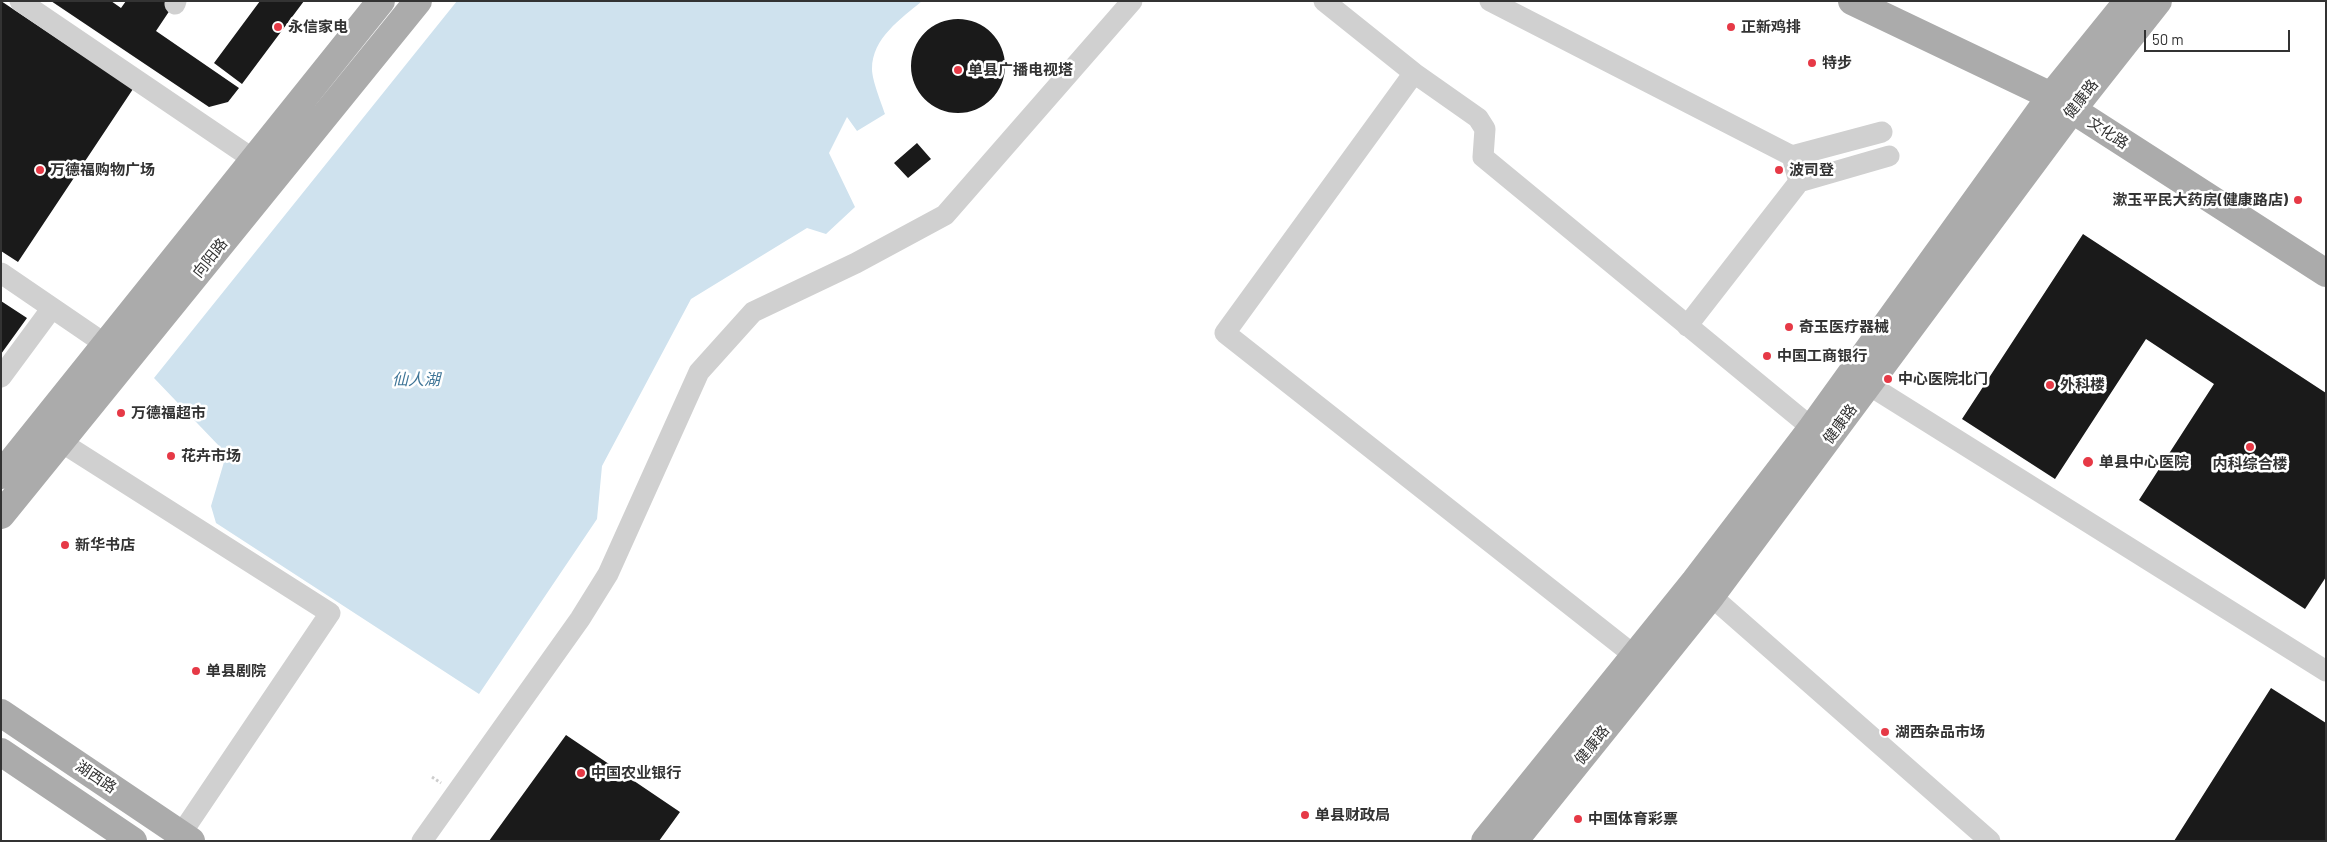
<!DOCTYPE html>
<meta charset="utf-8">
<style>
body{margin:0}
#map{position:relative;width:2327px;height:842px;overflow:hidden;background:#fff;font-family:Barlow,sans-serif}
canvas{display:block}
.frame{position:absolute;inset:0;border:2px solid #333;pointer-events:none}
.scale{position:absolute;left:2144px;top:30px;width:146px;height:22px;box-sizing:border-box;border:2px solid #333;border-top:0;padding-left:6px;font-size:15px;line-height:18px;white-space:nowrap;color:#333;-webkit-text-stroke:4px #fff;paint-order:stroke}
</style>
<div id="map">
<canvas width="2327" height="842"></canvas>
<div class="frame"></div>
<div class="scale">50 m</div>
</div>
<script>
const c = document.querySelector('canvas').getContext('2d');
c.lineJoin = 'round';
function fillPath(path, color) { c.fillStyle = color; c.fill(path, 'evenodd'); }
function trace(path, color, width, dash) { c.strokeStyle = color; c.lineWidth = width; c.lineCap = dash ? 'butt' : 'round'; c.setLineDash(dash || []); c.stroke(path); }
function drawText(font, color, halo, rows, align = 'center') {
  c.font = font + ' Barlow,"Noto Sans SC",sans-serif'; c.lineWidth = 5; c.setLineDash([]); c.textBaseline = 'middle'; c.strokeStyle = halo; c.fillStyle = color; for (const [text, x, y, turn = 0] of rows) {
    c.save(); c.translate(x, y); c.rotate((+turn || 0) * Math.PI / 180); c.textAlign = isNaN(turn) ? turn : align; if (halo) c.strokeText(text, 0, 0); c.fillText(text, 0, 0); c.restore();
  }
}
fillPath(new Path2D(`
 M457 1H922C901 19 872 38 872 69 872 80 881 102 885 114L857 131 847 117 829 153 855 207 826 234 807 228 691 299 602 466 597 519 479 694 216 523 211 506 224 462 220 447 154 378Z`), '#cfe2ee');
fillPath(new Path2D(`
 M1 1 133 89 18 262 1 251Z
 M51 1H111L121 8 126 1H176L156 31 239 88 228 102 209 107Z
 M260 1H304L242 84 214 63Z
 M911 66a47 47 0 1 1 94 0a47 47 0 1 1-94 0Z
 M917 143 931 159 908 178 894 163Z
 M2083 234 2326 393V577L2305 609 2139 500 2214 384 2146 339 2055 479 1962 419Z
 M1 301 27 318 1 354Z
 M2271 688 2326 723V841H2174Z
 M566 735 680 812 659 841H489Z`), '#1a1a1a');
trace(new Path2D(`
 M432 777 441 783`), '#cdcdcd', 3, [2.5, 2.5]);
trace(new Path2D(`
 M20 1 253 159
 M1324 1 1414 73 1478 118 1485 129 1483 157 1812 428
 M1490 1 1792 156 1799 182 1687 326
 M175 4 176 1
 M1414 73 1225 333 1635 656
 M1792 156 1882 132
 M1799 182 1889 156
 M1 273 105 344
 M1 377 52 308
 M1869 385 2326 671
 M61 442 330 613 181 834
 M1711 596 1990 841
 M422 841 580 619 608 574 699 372 753 312 856 263 945 215 1132 1`), '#d0d0d0', 21);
trace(new Path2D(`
 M1852 1 2051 96 2326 273
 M1 475 381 1
 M1 515 418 1
 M1 713 191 841
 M1 752 133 841
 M1485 841 1695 581 1812 428 2051 96 2128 1
 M1514 841 1711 596 2072 110 2158 1`), '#ababab', 28);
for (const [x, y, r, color] of [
 [278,27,5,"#e63946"],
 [1731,27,5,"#e63946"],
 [1812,63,5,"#e63946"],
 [958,70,5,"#e63946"],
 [40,170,5,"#e63946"],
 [1779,170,5,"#e63946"],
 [2298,200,5,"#e63946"],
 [1789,327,5,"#e63946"],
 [1767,356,5,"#e63946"],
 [1888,379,5,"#e63946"],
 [2050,385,5,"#e63946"],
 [121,413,5,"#e63946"],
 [2250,447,5,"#e63946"],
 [171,456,5,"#e63946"],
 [2088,462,6,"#e63946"],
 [65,545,5,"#e63946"],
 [196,671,5,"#e63946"],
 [1885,732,5,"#e63946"],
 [581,773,5,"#e63946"],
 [1305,815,5,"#e63946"],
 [1578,819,5,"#e63946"]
]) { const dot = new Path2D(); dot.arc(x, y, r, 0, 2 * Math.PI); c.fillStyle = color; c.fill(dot); trace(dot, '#fff', 2); }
drawText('bold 15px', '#333', '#fff', [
 ["永信家电",288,27],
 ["正新鸡排",1741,27],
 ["特步",1822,63],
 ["单县广播电视塔",968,70],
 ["万德福购物广场",50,170],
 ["波司登",1789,170],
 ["漱玉平民大药房(健康路店)",2288,200,"right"],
 ["奇玉医疗器械",1799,327],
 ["中国工商银行",1777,356],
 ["中心医院北门",1898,379],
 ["外科楼",2060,385],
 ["万德福超市",131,413],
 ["花卉市场",181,456],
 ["单县中心医院",2099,462],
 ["内科综合楼",2250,464,"center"],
 ["新华书店",75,545],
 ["单县剧院",206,671],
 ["湖西杂品市场",1895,732],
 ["中国农业银行",591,773],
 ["单县财政局",1315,815],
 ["中国体育彩票",1588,819]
], 'left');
drawText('15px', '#333', '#fff', [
 ["健康路",2081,99,-52],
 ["文化路",2108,133,33],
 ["向阳路",210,258,-51],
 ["健康路",1840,424,-53],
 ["健康路",1592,745,-51],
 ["湖西路",96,777,34]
]);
drawText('italic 16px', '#3f7597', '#fff', [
 ["仙人湖",416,380]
]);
</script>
